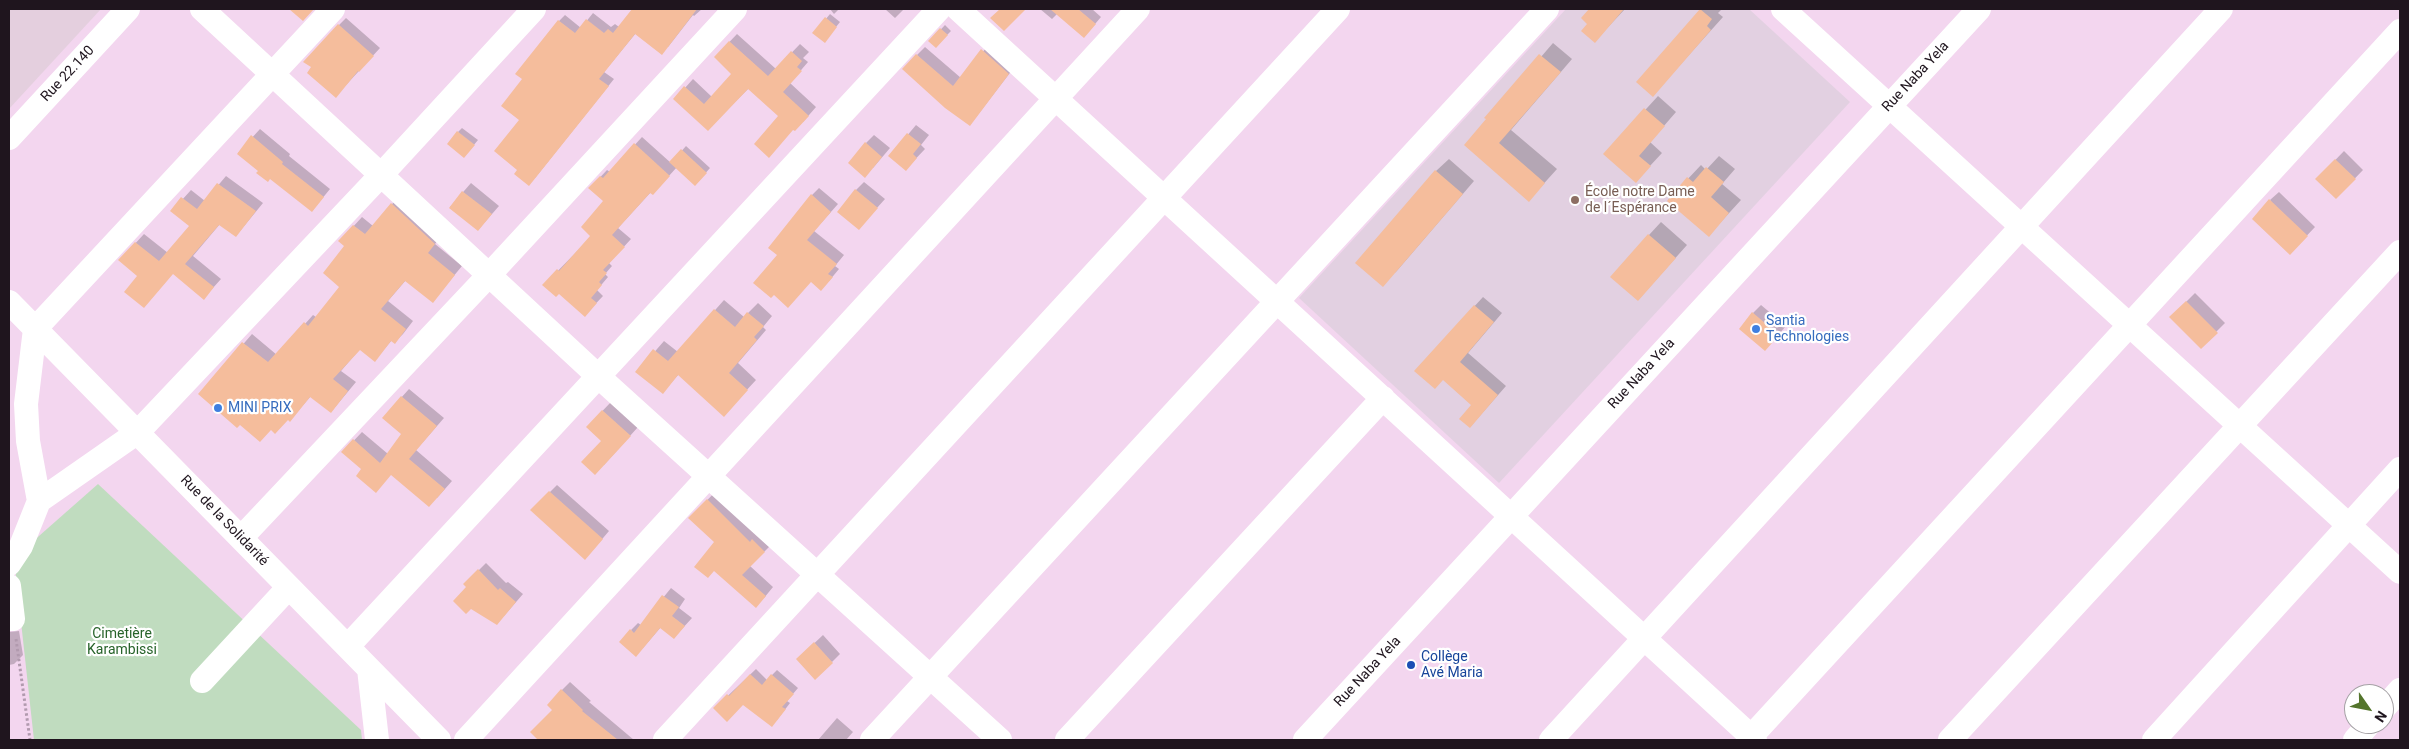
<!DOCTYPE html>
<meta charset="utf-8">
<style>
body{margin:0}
#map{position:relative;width:2409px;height:749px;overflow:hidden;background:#f3d6ef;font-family:Roboto,sans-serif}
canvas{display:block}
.frame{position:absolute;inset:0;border:10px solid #1f151e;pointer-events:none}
.north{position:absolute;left:2344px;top:684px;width:50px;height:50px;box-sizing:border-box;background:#fff;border:1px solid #a5a1a5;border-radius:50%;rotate:123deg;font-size:14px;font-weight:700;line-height:20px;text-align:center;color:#1f151e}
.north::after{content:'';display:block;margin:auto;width:18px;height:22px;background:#54752c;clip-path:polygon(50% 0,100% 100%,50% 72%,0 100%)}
</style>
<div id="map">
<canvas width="2409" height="749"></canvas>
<div class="frame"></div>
<div class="north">N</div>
</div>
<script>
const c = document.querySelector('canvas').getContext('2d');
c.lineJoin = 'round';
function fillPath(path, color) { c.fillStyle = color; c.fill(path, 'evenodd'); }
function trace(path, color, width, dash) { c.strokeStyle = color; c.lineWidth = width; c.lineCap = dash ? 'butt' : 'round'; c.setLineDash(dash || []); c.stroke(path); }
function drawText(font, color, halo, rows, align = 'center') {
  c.font = font + ' Roboto,sans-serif'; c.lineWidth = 4.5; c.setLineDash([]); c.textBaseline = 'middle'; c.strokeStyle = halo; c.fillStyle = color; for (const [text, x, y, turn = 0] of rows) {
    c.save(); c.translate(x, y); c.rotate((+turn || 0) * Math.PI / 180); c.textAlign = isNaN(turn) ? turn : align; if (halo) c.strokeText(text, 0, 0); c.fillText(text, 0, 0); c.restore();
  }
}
fillPath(new Path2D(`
 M9 9H101L9 109Z`), '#e4cfde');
fillPath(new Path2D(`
 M1566 9H1749L1850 102 1499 483 1299 298Z`), '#e2d0e1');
fillPath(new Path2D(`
 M98 484 361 730 362 740H34L14 558Z`), '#c0dcbf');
fillPath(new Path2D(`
 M633 9H702L694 16 693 15 668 47 636 33 604 72 614 79 535 178 519 170 524 79 559 21 565 15 581 28 593 13 611 27 615 24 619 27Z
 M830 9H839L834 14Z
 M885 9H904L895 18Z
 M1040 9H1092L1101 17 1090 30 1057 14 1052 19Z
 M1591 9H1625L1595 41 1589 24 1582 18Z
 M1701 9H1722L1718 13 1723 17 1653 95 1638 82Z
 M830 14 840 22 828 37 814 33Z
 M346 18 380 48 336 96 339 25Z
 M945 25 951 31 936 46 930 41Z
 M737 34 776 69 800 44 809 52 803 58 808 62 790 83 816 107 803 122 780 116 749 88 708 129 675 99 693 79 712 97 733 73 715 57Z
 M991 42 1016 65 970 125 917 55 925 47 961 78Z
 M1553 43 1572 59 1511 130 1557 169 1529 200 1465 145Z
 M1658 96 1676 112 1650 142 1662 153 1636 181 1605 154Z
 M916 125 929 135 921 145 925 149 906 169 890 156Z
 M462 128 478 140 468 152 458 132Z
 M260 129 290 154 289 156 330 189 312 211 238 153Z
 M874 135 890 148 873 168 866 143Z
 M642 137 671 163 686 146 710 168 695 185 677 167 659 187 651 192 618 228 631 239 609 263 612 266 605 274 608 277 597 290 603 296 585 315 559 292 544 285 592 236 605 201 590 188 607 170 610 172Z
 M2344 151 2363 170 2336 198 2317 179Z
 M1719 156 1735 169 1722 184 1741 200 1709 235 1668 200 1701 165 1706 170Z
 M1449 159 1474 181 1395 273 1436 171Z
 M226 176 263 203 236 236 220 224 193 256 221 279 204 298 173 273 144 307 139 276 120 260 144 234 168 253 191 226 172 211 191 190 205 201Z
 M864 182 885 199 859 228 856 190Z
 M471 183 499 206 478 230 450 207Z
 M819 188 838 204 814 231 844 255 835 266 839 269 829 281 778 255 812 195Z
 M2279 192 2315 227 2298 245 2270 200Z
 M400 195 442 235 435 244 462 266 433 301 406 280 388 301 413 321 403 334 395 342 392 340 375 360 360 349 341 371 356 382 331 412 311 396 290 420 288 418 272 429 240 423 200 394 252 334 277 355 313 315 316 317 341 286 346 246 340 241 362 217 373 226Z
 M1661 222 1687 245 1638 300 1649 235Z
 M2195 293 2225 323 2201 347 2171 317Z
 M1483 297 1502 313 1468 353 1506 386 1470 427 1472 405 1443 379 1415 371Z
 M724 300 744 317 758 303 772 316 763 327 766 330 738 363 756 380 733 405 679 374 663 392 637 372 664 341 678 352Z
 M1761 305 1786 326 1765 350 1753 313Z
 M409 389 444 418 416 450 452 481 437 498 392 474 363 469 343 452 362 432 388 454 402 434 383 418Z
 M611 402 638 427 604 465 602 441 587 427Z
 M557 485 609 531 592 551 532 510Z
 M716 491 773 543 750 566 773 587 764 598 715 570V542L690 518Z
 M486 563 506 583 508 582 523 594 504 616 465 584Z
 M671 588 685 599 679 608 692 618 681 630 661 627 643 648 631 630 638 623 641 625Z
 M19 631 23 655 14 664 9 665V632Z
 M823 635 840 654 832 662 806 651Z
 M756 669 767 680 777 670 798 688 787 701 790 703 777 720 743 703 715 708Z
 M570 682 591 701 589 702 634 740H540L532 732 554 710 562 690Z
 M837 718 853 732 846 740H818Z`), '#0003');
fillPath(new Path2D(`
 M289 9H314L303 21Z
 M632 9H697L662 55 635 34 599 79 609 86 529 186 514 174 517 170 494 151 519 120 501 106 522 79 515 74 558 20 575 33 586 19 604 33 608 29 613 33Z
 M1000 9H1026L1004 31 990 18Z
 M1050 9H1078L1096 24 1084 38Z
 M1589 9H1624L1595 43 1581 31 1587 24 1581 18Z
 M1700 9 1712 19 1707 26 1711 30 1653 97 1636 82Z
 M825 17 837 27 825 43 812 33Z
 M338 24 374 56 359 72 358 71 336 98 307 73 311 67 303 62Z
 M940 28 948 35 936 48 928 41Z
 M729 41 768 76 791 51 802 61 797 67 802 71 783 92 809 116 795 131 793 130 769 158 754 144 778 116 748 89 708 131 673 99 684 86 704 104 731 74 714 57Z
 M981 49 1009 74 970 126 945 108 902 69 916 54 953 86Z
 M1539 54 1561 72 1499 143 1545 183 1529 202 1464 145 1486 119 1484 118Z
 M1644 108 1665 126 1639 156 1651 166 1636 183 1603 154Z
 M457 131 475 145 464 158 447 144Z
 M907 133 921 144 913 154 917 158 906 171 888 156Z
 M251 135 283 162 282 164 324 197 312 212 270 179 268 182 256 173 258 171 237 154Z
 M865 142 882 157 865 178 848 163Z
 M634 143 670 176 653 195 650 193 612 235 625 247 603 270 607 273 599 282 602 285 591 298 597 303 585 317 559 294 556 297 542 285 557 269 559 271 590 236 581 227 603 201 588 188 600 176 603 178Z
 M681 149 707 173 695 186 669 162Z
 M2335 159 2356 179 2336 199 2315 179Z
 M1706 167 1724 182 1711 197 1729 213 1709 237 1667 201 1687 177 1693 182Z
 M1435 170 1463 194 1383 287 1355 263Z
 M217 183 256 211 236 237 219 225 185 264 214 287 204 300 173 274 144 308 124 292 137 276 118 260 135 242 159 261 189 226 170 211 181 197 197 209Z
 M855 189 878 208 859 230 837 212Z
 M462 191 492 214 478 231 449 208Z
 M811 194 831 212 807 240 837 264 828 274 833 277 821 291 811 282 788 308 774 295 771 298 753 283 777 255 768 248Z
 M2269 199 2308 236 2290 255 2252 219Z
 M391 203 435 244 428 253 455 275 433 303 405 281 381 309 406 329 395 344 391 341 375 362 360 350 333 379 348 391 331 413 310 397 290 422 288 420 275 434 271 430 260 442 240 425 237 428 198 394 242 342 268 362 304 322 308 326 339 287 323 273 344 246 338 241 353 225 365 234Z
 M1648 234 1676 258 1638 301 1610 277Z
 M2186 301 2218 333 2201 349 2169 317Z
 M1474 305 1494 322 1460 362 1498 395 1470 428 1459 419 1471 405 1443 380 1435 389 1414 371Z
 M714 309 735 327 747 312 764 326 754 337 757 340 729 373 748 390 724 417 678 375 663 394 635 372 653 349 668 361Z
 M1752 312 1779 335 1765 351 1739 329Z
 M401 396 437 426 409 459 445 489 429 507 391 475 376 493 356 476 361 469 341 452 353 439 380 463 401 434 382 418Z
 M602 410 631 436 595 475 581 462 601 441 586 427Z
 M549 491 603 539 585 560 530 510Z
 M707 499 750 542 752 539 765 552 742 575 766 596 756 608 714 571 708 578 694 567 714 542 688 518Z
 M478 569 498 590 500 588 516 602 497 625 471 609 466 614 453 601 466 587 463 584Z
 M662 595 679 607 672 616 685 626 674 639 660 628 636 657 619 642 630 629 634 633Z
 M814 642 833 663 815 680 796 659Z
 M750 674 762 685 771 674 794 694 782 707 786 709 772 727 743 705 727 722 713 708 727 694 729 696Z
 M561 689 583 710 582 711 618 740H538L530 732 552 710 547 705Z`), '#f5bd9c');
trace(new Path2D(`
 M16 639 30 740`), '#b19aae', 3, [2.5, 2.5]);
trace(new Path2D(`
 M202 9 599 377 1000 740
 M958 9 1755 740
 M1783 9 2400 572
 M9 138 128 9
 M9 302 439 740
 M39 501 138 432 382 174 534 9
 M241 538 490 274 735 9
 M9 564 21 546 39 501 28 441 26 404 35 329 333 9
 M9 586 13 619H9
 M348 646 939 9
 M369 669 377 740
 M202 681 289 587
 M2384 708 2400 690
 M466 740 1138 9
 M665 740 1338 9
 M872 740 1547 9
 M1067 740 1383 398
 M1305 740 1979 9
 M1551 740 2221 9
 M1748 740 2400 31
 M1950 740 2400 252
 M2154 740 2400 469
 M2355 740 2369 724`), '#fff', 24);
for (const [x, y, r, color] of [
 [1575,200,5,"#8d6e63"],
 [1756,329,5,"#3f7fe0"],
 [218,408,5,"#3f7fe0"],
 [1411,665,5,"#1a4fb4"]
]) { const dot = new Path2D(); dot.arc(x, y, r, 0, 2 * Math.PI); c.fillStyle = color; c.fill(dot); trace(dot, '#fff', 2); }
drawText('14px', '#1f151e', '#fff', [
 ["Rue 22.140",68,74,-47],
 ["Rue Naba Yela",1916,77,-47],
 ["Rue Naba Yela",1642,374,-47],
 ["Rue de la Solidarité",224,521,46],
 ["Rue Naba Yela",1368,672,-47]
]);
drawText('14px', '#785e54', '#fff', [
 ["École notre Dame",1585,192],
 ["de l´Espérance",1585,208]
], 'left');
drawText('14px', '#366cbe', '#fff', [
 ["Santia",1766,321],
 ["Technologies",1766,337],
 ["MINI PRIX",228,408]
], 'left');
drawText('14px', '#27632a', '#fff', [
 ["Cimetière",122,634],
 ["Karambissi",122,650]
]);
drawText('14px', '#164399', '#fff', [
 ["Collège",1421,657],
 ["Avé Maria",1421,673]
], 'left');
</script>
